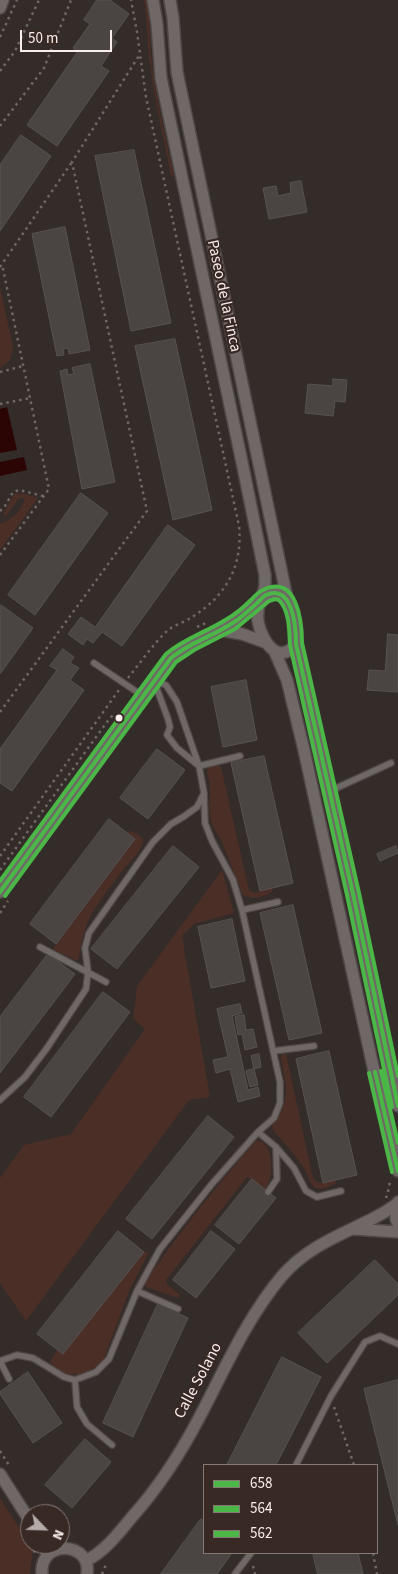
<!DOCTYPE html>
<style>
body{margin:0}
#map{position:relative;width:398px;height:1574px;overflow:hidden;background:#342c29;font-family:"Source Sans 3",sans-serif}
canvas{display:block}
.legend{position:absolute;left:203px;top:1464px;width:175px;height:90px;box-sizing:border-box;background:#382925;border:1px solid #857875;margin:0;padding:6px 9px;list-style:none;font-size:15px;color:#f9eeec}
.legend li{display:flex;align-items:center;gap:10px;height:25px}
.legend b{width:25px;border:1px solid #857875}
.north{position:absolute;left:20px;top:1504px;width:50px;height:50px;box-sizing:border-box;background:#382925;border:1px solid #857875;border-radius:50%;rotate:114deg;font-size:14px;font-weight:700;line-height:20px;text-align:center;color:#f9eeec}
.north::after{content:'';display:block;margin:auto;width:18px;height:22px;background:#b4aaa8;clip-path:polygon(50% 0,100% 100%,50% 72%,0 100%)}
.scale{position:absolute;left:20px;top:30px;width:92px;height:22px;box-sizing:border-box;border:2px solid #f9eeec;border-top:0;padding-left:6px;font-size:15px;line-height:18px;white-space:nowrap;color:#f9eeec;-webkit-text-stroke:4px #382925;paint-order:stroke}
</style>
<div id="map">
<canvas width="398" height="1574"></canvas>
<ul class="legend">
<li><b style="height:6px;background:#4ab747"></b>658</li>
<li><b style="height:6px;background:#4ab747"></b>564</li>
<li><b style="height:6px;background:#4ab747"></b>562</li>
</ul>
<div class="north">N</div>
<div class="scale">50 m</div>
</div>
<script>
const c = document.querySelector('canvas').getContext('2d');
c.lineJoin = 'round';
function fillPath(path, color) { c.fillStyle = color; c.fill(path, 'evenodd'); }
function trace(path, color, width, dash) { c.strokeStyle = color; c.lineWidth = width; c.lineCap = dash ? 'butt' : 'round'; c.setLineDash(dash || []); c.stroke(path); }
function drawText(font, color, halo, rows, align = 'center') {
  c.font = font + ' "Source Sans 3",sans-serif'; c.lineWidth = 4.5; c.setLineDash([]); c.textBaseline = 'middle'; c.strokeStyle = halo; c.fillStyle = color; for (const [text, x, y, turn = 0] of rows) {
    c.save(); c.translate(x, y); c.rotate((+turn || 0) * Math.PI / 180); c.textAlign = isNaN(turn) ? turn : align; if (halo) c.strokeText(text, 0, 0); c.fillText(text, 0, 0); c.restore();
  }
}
fillPath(new Path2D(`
 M144 0H147C151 22 149 44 152 66 157 103 166 139 174 176H171C164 139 155 103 150 65 147 44 148 22 144 0Z
 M0 287 13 347 10 360 0 368Z
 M15 493 25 494 38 498 0 550V524C12 519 22 511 25 498H19L7 515 4 516V512Z
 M217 764 221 767 249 890 255 893 272 888V891C265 898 251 900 243 895L220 838C206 820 210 809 210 788 210 781 207 776 207 769L209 766Z
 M130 831 138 834 143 839C143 851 129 862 122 871 110 888 94 906 86 926 82 937 81 949 78 960H75L53 949 135 840 126 832Z
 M222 870 234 913 194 924 182 936 210 1097 189 1100 26 1321 0 1283V1178L24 1145 71 1134 145 1029 133 1019 137 986Z
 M283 1054H286L312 1174 315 1181 320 1183 335 1180 336 1183C331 1187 320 1191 314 1187 310 1184 308 1175 305 1170 296 1155 284 1143 273 1130L272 1126C292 1101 286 1086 281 1058Z
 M256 1141C271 1139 272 1163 271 1174 270 1179 268 1184 265 1189L252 1179 247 1177 166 1280 167 1284 180 1295 178 1298 146 1287 145 1283 148 1278C181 1230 217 1185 256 1141Z
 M144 1252H147L148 1254 129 1291 104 1359C93 1371 78 1379 62 1372 56 1369 53 1367 50 1362L57 1350 63 1354Z
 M0 1498 33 1549 30 1574H0Z`), '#4b2e26');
fillPath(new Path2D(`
 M7 407 17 450 0 453V409Z
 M24 457 27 470 0 476V462Z`), '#2b0404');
const building = new Path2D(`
 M97 0H110L129 14 112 38 117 42 101 66 109 71 57 146 27 125 78 51 73 48 90 24 84 20Z
 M21 135 51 156 0 231V165Z
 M134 150 171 323 131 331 95 156Z
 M301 181 307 212 269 219 263 188 276 186 278 196 291 193 290 183Z
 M65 227 90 350 69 354 68 348 63 349 64 355 57 356 32 234Z
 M175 339 212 510 173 520 135 346Z
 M90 364 115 482 82 489 60 371 67 369 68 375 74 374 72 368Z
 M333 379 347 380 345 402 335 401 333 416 305 413 308 384 333 386Z
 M81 493 108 513 35 615 8 595Z
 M168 525 195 545 122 646 102 632 93 643 87 639 83 645 68 634 81 617 95 627Z
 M1 605 33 628 0 674V606Z
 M388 634 398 635V692L367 690 369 670 385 671Z
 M63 649 74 657 70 663 79 668 70 680 84 690 12 791 0 783V749L57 670 50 666Z
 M246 680 257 740 223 747 211 687Z
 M157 749 185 770 148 819 120 798Z
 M264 756 293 883 260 891 231 763Z
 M109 819 135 839 56 944 30 924Z
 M173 846 199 867 117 969 91 949Z
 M396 846 398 853 380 861 377 854Z
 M293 905 322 1033 289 1040 260 913Z
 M232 919 245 981 211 988 198 927Z
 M48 954 75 974 0 1073V1017Z
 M103 992 130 1012 51 1117 24 1097Z
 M240 1004 242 1013 232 1016 248 1090 258 1087 260 1096 238 1102 230 1069 216 1073 213 1060 228 1057 217 1009Z
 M244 1015 246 1030 253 1029 257 1047 245 1050 242 1034 238 1035 235 1017Z
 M329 1051 357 1175 323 1183 296 1059Z
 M259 1054 261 1067 254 1069 251 1056Z
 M254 1069 258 1085 250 1087 246 1071Z
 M208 1116 234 1137 152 1239 126 1219Z
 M252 1179 276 1198 239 1244 215 1225Z
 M118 1231 144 1252 63 1354 37 1334Z
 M211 1231 235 1249 196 1298 173 1280Z
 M375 1260 398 1284V1295L327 1363 298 1333Z
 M158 1304 188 1318 133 1437 103 1423Z
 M282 1357 321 1377 276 1465H227Z
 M28 1372 62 1423 33 1443 0 1394V1392Z
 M398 1380V1525L364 1389Z
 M85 1439 111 1462 72 1508 45 1485Z
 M201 1519 204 1521V1553H232L217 1574H161Z
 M313 1553H358L363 1574H318Z`);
fillPath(building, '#4a4442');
trace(building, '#595250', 1);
const lane = new Path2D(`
 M94 663 143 696
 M154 681 166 685 177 702 199 766 177 748 167 735 170 727 168 719Z
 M330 791 391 763
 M242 910 278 902
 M40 947 106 982
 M273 1051 314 1046
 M0 1100 25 1077 47 1048 86 989 88 972 85 948 89 933 153 842 171 824 183 817 197 807 203 795
 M258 1132 276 1147 294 1168 306 1191 317 1197 341 1191
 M268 1192 277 1179 276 1147
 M137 1291 178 1309
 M0 1361 17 1355 33 1358 64 1377 75 1380 96 1372 109 1359 137 1291 160 1249 211 1185 258 1132 274 1118 280 1103V1082L242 910 233 880 212 841 205 823 204 793 199 766 240 756
 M0 1361 9 1379
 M75 1380 77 1407 87 1424 112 1445
 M296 1465 331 1396 365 1342 380 1336 398 1344
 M235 1574 251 1553`);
const street = new Path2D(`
 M153 0 157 24 161 78 243 467 265 575V586L262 598
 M170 0 173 18 177 72 287 598
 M0 8 3 0
 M260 601C258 608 257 614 258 621 261 640 278 667 296 644
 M220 630 242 634 267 643
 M274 650 287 680 304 750 372 1062 398 1171
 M0 892 171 658C188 642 208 638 228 626 238 620 246 613 255 605 259 602 262 597 266 595 293 581 296 628 296 644L353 894 398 1106
 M398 1202 396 1219 398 1224
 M353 1229 398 1232
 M0 1474 30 1521
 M86 1561C106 1550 118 1534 132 1517 158 1488 180 1454 198 1420 224 1371 246 1319 282 1276 308 1246 341 1235 374 1218 382 1214 390 1209 397 1204
 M42 1574C39 1539 92 1541 87 1574`);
trace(lane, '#4f4846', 8);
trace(street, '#4f4846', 14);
trace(new Path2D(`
 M0 37 17 0
 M0 71 15 51 39 0
 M0 126 44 68 71 0
 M0 267 72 162
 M0 372 23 366
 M0 404 30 398
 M0 511 5 506 13 492 19 490 43 496
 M0 555 49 489 2 264
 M197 627 208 622
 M128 678C141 662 153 644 168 630 175 625 185 622 192 617 226 596 243 566 239 526L146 97 137 32 131 0
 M0 712 147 511 72 162 140 54
 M0 856 119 690
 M0 870 107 722 113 715
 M0 913 8 901
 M386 1198 389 1188 390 1179
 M334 1407 354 1465
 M0 1451 10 1467
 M24 1531 30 1541
 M32 1544 35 1554
 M373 1553 377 1574
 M253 1566 255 1574
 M102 1574 107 1562`), '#6f6866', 2.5, [2.5, 4]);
trace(lane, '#6f6866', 5.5);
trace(street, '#6f6866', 11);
trace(new Path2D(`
 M0 892 171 658C189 643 211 637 231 624 240 619 247 612 255 605 259 602 262 597 266 595 293 583 296 628 296 644L353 894 398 1106
 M375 1072 398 1171`), '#4ab747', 4);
trace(new Path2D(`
 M5 896 176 662 194 650 235 629 269 601 275 599 279 600C290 612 289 630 290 645L347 895 392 1107
 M369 1073 392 1172`), '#4ab747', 4);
trace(new Path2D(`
 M0 881 166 654C185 638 207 632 227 619 236 614 244 607 251 600 255 596 258 592 263 590 297 573 302 622 302 643L359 893 398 1076
 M381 1071 398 1143`), '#4ab747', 4);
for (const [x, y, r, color] of [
 [119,718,4.5,"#f9eeec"]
]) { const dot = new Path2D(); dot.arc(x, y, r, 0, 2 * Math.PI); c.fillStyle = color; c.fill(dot); trace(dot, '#382925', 2); }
drawText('16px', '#f9eeec', '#382925', [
 ["Paseo de la Finca",223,296,78],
 ["Calle Solano",199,1381,-62]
]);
</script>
